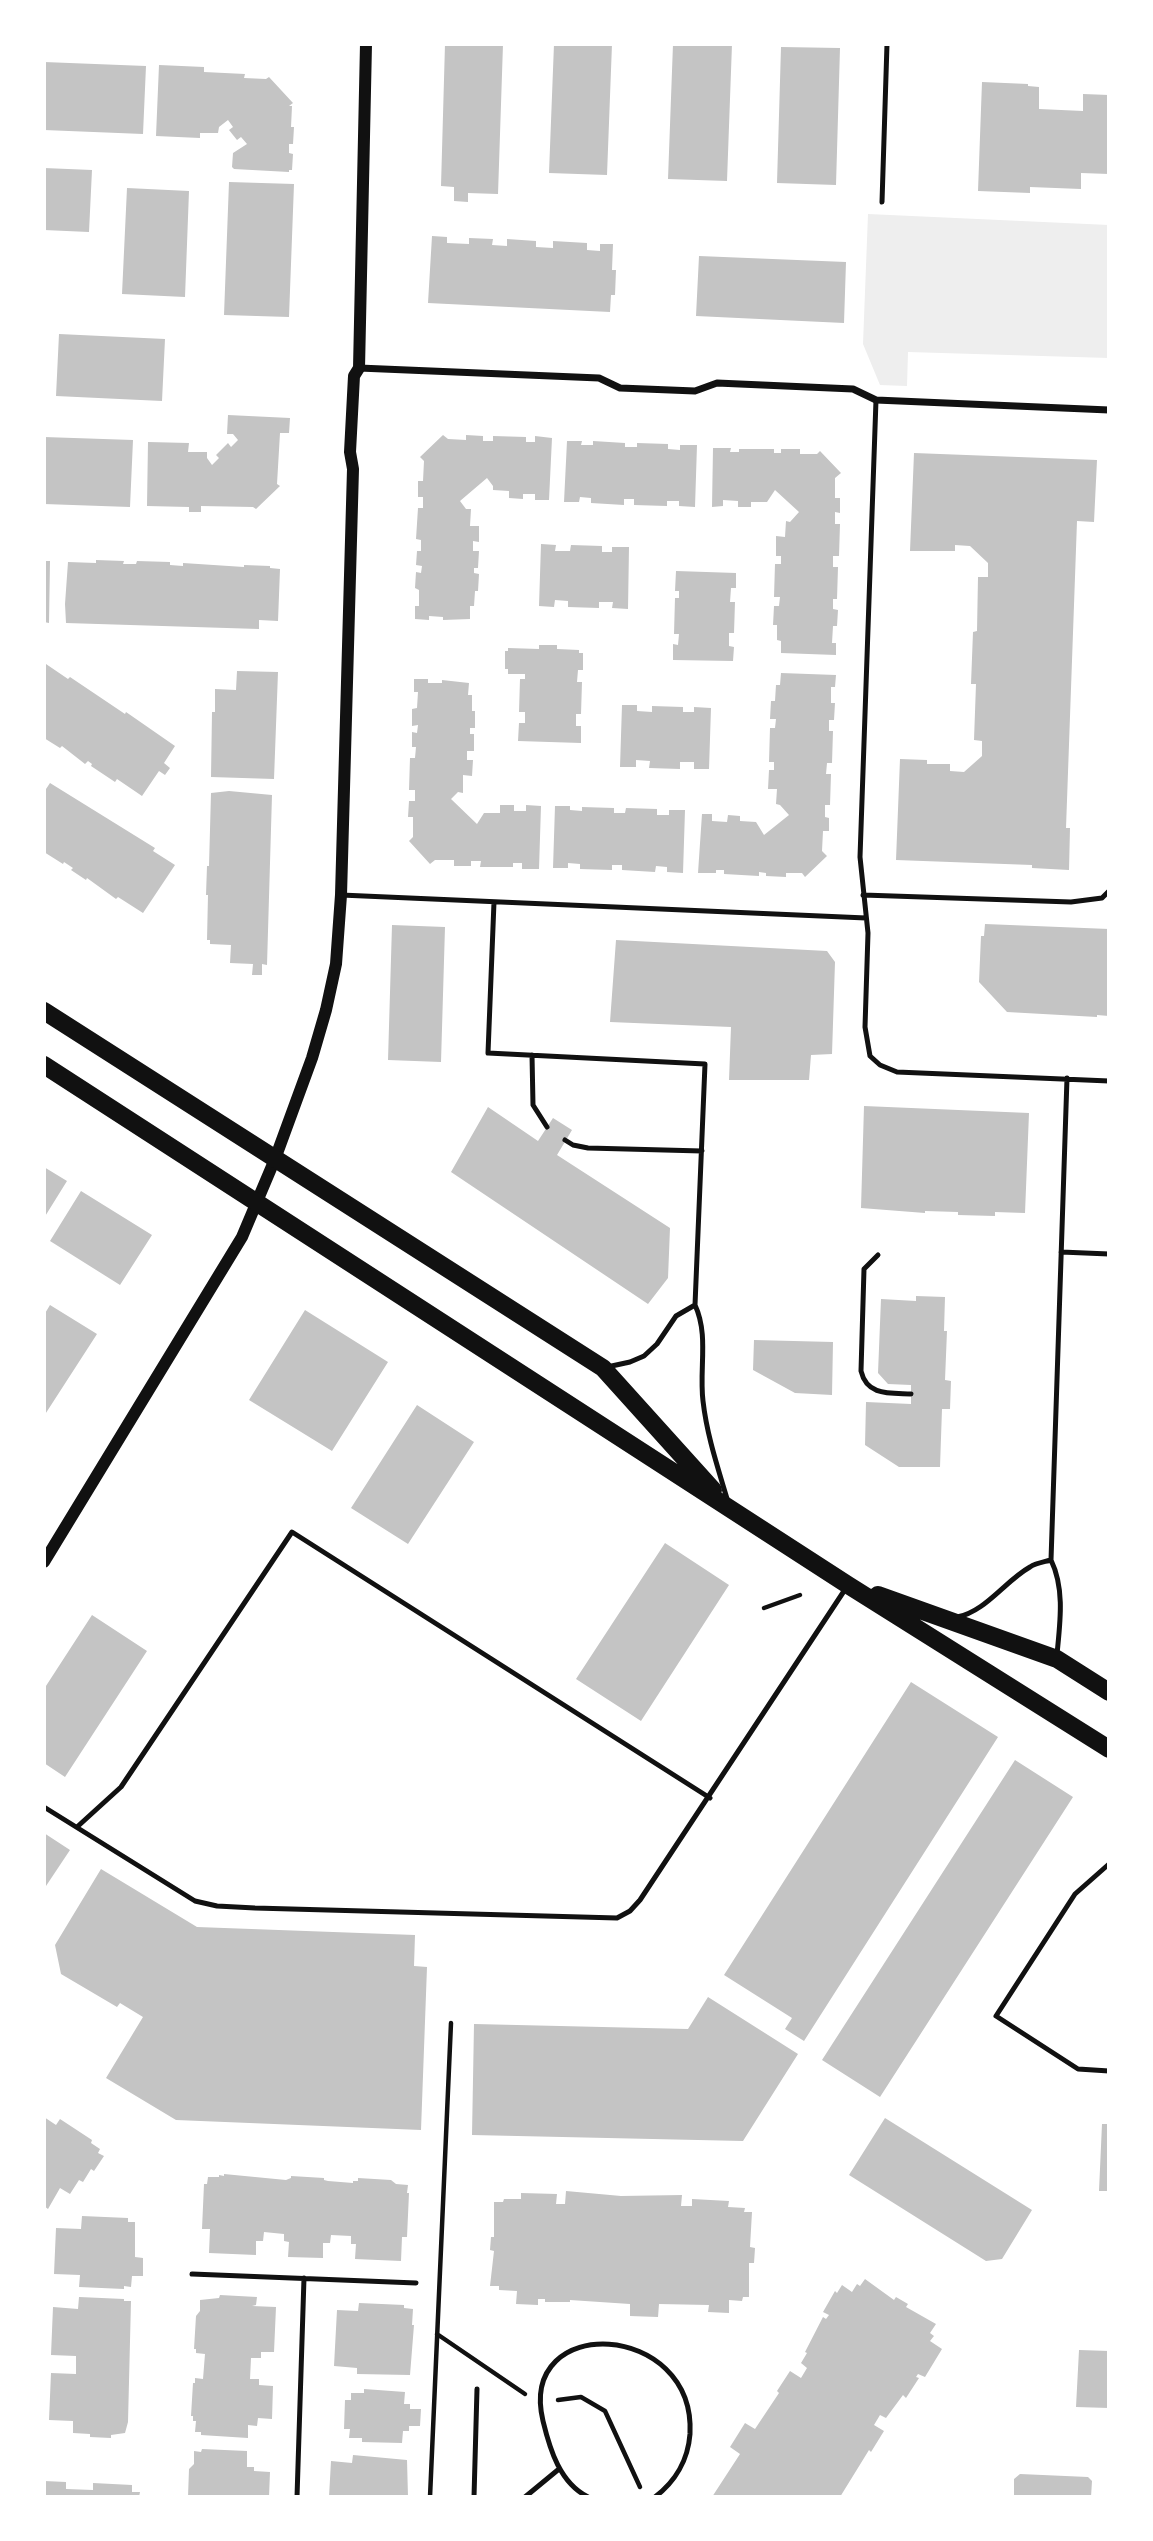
<!DOCTYPE html>
<style>
body{margin:0}
#map{position:relative;width:1153px;height:2541px;overflow:hidden;background:#fff;font-family:Roboto,sans-serif}
canvas{display:block}
.frame{position:absolute;inset:0;border:46px solid #fff;pointer-events:none}
</style>
<div id="map">
<canvas width="1153" height="2541"></canvas>
<div class="frame"></div>
</div>
<script>
const c = document.querySelector('canvas').getContext('2d');
c.lineJoin = 'round';
function fillPath(path, color) { c.fillStyle = color; c.fill(path, 'evenodd'); }
function trace(path, color, width, dash) { c.strokeStyle = color; c.lineWidth = width; c.lineCap = dash ? 'butt' : 'round'; c.setLineDash(dash || []); c.stroke(path); }
fillPath(new Path2D(`
 M868 214 1109 225V358L908 352 907 386 880 385 863 344Z`), '#eee');
fillPath(new Path2D(`
 M445 44H503L498 194 468 193V202L454 201V187L441 186Z
 M554 44H612L607 175 549 173Z
 M673 44H732L727 181 668 179Z
 M781 47 840 48 836 185 777 183Z
 M44 62 146 66 143 134 44 130Z
 M159 65 204 67V72L245 74 244 78 266 79 269 77 293 103 289 106H292L291 127H294L293 144H289V153L293 154 292 170H289V172L234 169 232 167 233 153 247 144 241 137 237 140 229 130 233 127 228 120 219 127 218 133H200V138L156 136Z
 M982 82 1028 84V86L1039 87V109L1083 111V94L1109 95V174L1081 173V189L1030 187V193L978 191Z
 M44 168 92 170 89 232 44 230Z
 M229 182 294 184 289 317 224 315Z
 M127 188 189 191 185 297 122 294Z
 M432 236 447 237V243L469 244V238L493 239 492 245 507 246V239L536 241V247L553 248V241L587 243V250L600 251V244H613L612 270H616L615 295H611L610 312 428 303Z
 M699 256 846 262 844 323 696 316Z
 M59 334 165 339 162 401 56 396Z
 M228 415 290 418 289 433H280L277 484 280 486 256 509 253 507 201 506V512H189V507L147 506 148 442 189 443 188 452H207V458L212 465 219 458 216 455 228 443 231 447 238 440 233 434H227Z
 M443 435 448 439 466 440V435L483 436V441H493V436L526 437V442H535V436L552 438 549 500H535V494H523V499L509 498V491L493 490V486L487 478 460 501 466 509H471L470 526H479V542L473 541V551H479L478 568H474V573L479 574 478 591H475L474 606H470V619L443 620V617L429 616V620L415 619V606H419V590L415 588 416 572 421 573 422 566 416 565 417 551H421V540L416 539 418 508H423V497H418V481H423L424 461 420 457Z
 M44 437 133 440 130 507 44 504Z
 M567 441H582L581 445H593V441L625 443V447H637V443L668 444V449L680 450V445H697L695 507 679 506V501H667V506L634 505V499H624V505L591 503V498L580 497 579 502H564Z
 M713 448H731L730 452H739V449H774V453H781V449H800V454H817L820 451 841 473 835 478V498H840V513L835 512V524H840L839 556H833V567H838L837 599H833V609L838 610 837 626H833L832 643H836V655L781 653V641L777 640V625H773L774 606H779L780 597H774L775 564H781V556H776V536L785 537 786 521 790 522 799 512 775 490 767 502H751V507H738V501L723 500V506L712 507Z
 M914 453 1097 460 1094 522 1077 521 1066 828H1070L1069 870 1032 868V865L896 860 900 759 927 760V764H950V771L964 772 982 756V741L974 740 976 684H971L973 632 977 631 978 577H988V563L970 546 955 545V551H910Z
 M541 544 556 545 555 551H570L571 545 602 546V552H612V547H629L628 609 612 608 613 602H599V608L568 607V601L555 600 554 607 539 606Z
 M96 560 124 561 123 564H136L137 561 170 562V565L183 566V563L244 567V565L270 566V568L280 569 278 621 259 620V629L66 623 65 604 68 562 96 563Z
 M44 561H50L49 623 44 622Z
 M676 571 736 573V588H731L730 602H735L734 633H729V646L734 647 733 661 673 660V644L678 645 679 634H674L675 598H679V591H675Z
 M539 645H557V649L579 650V653H583V670H578L577 682H582L581 714H576V726H581V743L518 741 519 723H525V712H519L520 679H525V674H508V669H505V651H508V648L539 649Z
 M46 664 68 679 70 677 125 714 126 712 175 746 164 763 170 768 165 775 159 771 142 796 117 779 115 782 91 766 92 764 88 761 85 764 62 746 60 748 44 738V668Z
 M237 671 278 672 274 779 211 777 212 712H215V689L236 690Z
 M781 673 836 675 835 687H831V703H835L834 720H829V731H833L832 763H827L826 774H831L830 805H825V817L829 818V831H823L822 851 827 856 805 877 802 873H786V877L766 876V873L759 872V876L724 874V870H716V873H698L702 814H712V821L727 822 728 815 740 816V821L756 822 764 835 789 815 780 805 776 804 777 789H768L769 770H774V762H769L770 728H775L776 719H770L771 701H775L776 685H780Z
 M414 679H428V683H442V680L469 683 468 695H472V711H475V728H470V734H474V751H467V760H473L472 776 463 775V793L458 792 451 799 477 824 484 813H500V805H514V811H526V805L541 806 539 869H522V863H513V867H480L481 861H471V866H454V860H435L430 864 409 841 413 837V817H408L409 801H415V790H409L410 758H415L416 747H412V732L417 733 418 725 412 726V709L417 708 418 692H414Z
 M622 705H637V711L652 712V706L683 707V712H694V707L711 708 709 769H694V762H680V769L649 768 650 761 636 760V767H620Z
 M50 783 155 848 153 851 175 865 143 913 118 897 116 899 87 878 86 880 71 870 73 868 64 862 63 864 44 852V792Z
 M229 791 272 795 267 965 262 964V975H252L253 964 230 963 231 945 210 944V940H207L208 895H206L207 866H209L211 793Z
 M555 806H570V810L582 811V807L614 808V813H625L626 808 657 809V815H669V810H685L683 873 667 872V867L656 866 655 872 622 870V865H612V870L580 869V864L568 863V868H553Z
 M985 924 1109 929V1016L1097 1015V1017L1007 1012 979 982 981 936H984Z
 M392 925 445 927 441 1062 388 1060Z
 M616 940 827 951 835 962 832 1054 811 1055 809 1080H729L731 1027 610 1022Z
 M864 1106 1029 1113 1025 1213 995 1212V1216L958 1215V1212L925 1211V1213L861 1208Z
 M488 1107 538 1141 553 1118 572 1130 557 1155 670 1228 668 1278 648 1304 451 1172Z
 M44 1167 67 1181 44 1218Z
 M81 1191 152 1235 120 1285 50 1241Z
 M916 1296 945 1297 944 1331H947L945 1380 951 1381 950 1409H942L940 1467H899L865 1445 866 1402 911 1404V1385L888 1384 878 1373 881 1299 916 1301Z
 M50 1305 97 1334 44 1416V1315Z
 M305 1310 388 1362 332 1451 249 1400Z
 M754 1340 833 1342 832 1395 795 1393 753 1370Z
 M417 1405 474 1442 408 1544 351 1508Z
 M665 1543 729 1585 641 1721 576 1679Z
 M92 1615 147 1651 65 1777 44 1763V1689Z
 M911 1682 998 1737 804 2041 785 2029 792 2018 724 1975Z
 M1015 1760 1073 1797 880 2097 822 2060Z
 M44 1833 70 1850 44 1889Z
 M101 1869 197 1927 415 1935 414 1966 427 1967 421 2130 176 2120 106 2078 143 2017 120 2003 117 2007 61 1974 55 1945Z
 M708 1997 798 2054 743 2141 472 2135 474 2024 688 2029Z
 M44 2117 56 2125 60 2119 92 2140 91 2143 100 2149 98 2153 104 2156 94 2171 91 2169 83 2182 79 2180 70 2194 60 2188 48 2209 44 2206Z
 M885 2118 1032 2210 1002 2259 986 2261 849 2175Z
 M1102 2124H1109V2191H1099Z
 M224 2174 286 2180 291 2178V2176L324 2178V2180L328 2181 353 2183V2181H358V2178L391 2180 396 2184 408 2185 407 2193H409L407 2237H402L401 2261 355 2259 356 2244H351V2236L331 2235 330 2243H323V2258L288 2257 289 2242 284 2241V2234L264 2232 263 2241H256V2255L209 2253 210 2229H202L204 2184H207L208 2177H219V2175L224 2176Z
 M566 2191 621 2196 682 2195 681 2206H692V2199L729 2201 728 2207 745 2208 744 2212H752L750 2247 755 2248 754 2263H749V2297H743L742 2301 729 2300V2313L708 2312 709 2305 659 2304 658 2317 630 2316V2304L570 2300V2302H545V2299H538V2305L516 2304 517 2291 499 2290V2286H490L494 2251 490 2250 491 2237H494V2202H503L504 2199H521V2193L557 2194 556 2204H565Z
 M82 2216 128 2218V2222H135V2257L143 2258V2276H132L131 2287 124 2286V2289L79 2287 80 2275 54 2274 56 2228 81 2229Z
 M865 2279 894 2300 896 2297 908 2304 906 2307 936 2324 930 2333 934 2336 930 2341 942 2349 925 2377 918 2374 916 2377 919 2378 906 2398 903 2395 886 2418 880 2415 874 2425 884 2431 871 2452 869 2450 840 2497H712L740 2454 730 2447 745 2423 755 2429 779 2393 777 2391 790 2371 801 2378 807 2368 801 2363 807 2353 805 2352 823 2317 826 2319 829 2315 823 2312 835 2291 837 2293 842 2285 852 2292 857 2284 860 2286Z
 M220 2295 257 2297 256 2305 252 2306 276 2307 274 2352H261V2358H251L250 2379H259V2385L273 2386 272 2419 258 2418 257 2426 248 2425V2438L201 2435V2432H195L196 2421H193V2416H191L193 2383H195V2378L203 2379 205 2354 196 2353V2349H194L196 2316 200 2311V2300L219 2298Z
 M79 2297 124 2299V2301H131L128 2422 125 2433 111 2435V2438L90 2437V2434L73 2433V2421L49 2420 51 2373 76 2374V2356L51 2355 53 2307 78 2309Z
 M359 2303 404 2305V2308L413 2309 412 2325H414L410 2375 357 2374V2368L334 2366 337 2310 358 2311Z
 M1079 2350 1109 2351V2408L1076 2407Z
 M364 2389 405 2392 404 2404H410V2409H421L420 2426H409V2431H403L402 2443 362 2442V2438H349L350 2429H344L345 2400H351V2393H364Z
 M202 2449 247 2451V2467H254V2471L270 2472 269 2497H188L189 2469 194 2464V2451L201 2452Z
 M353 2455 407 2460 408 2497H329L331 2461 352 2463Z
 M1020 2474 1088 2477 1092 2481 1091 2497H1014V2479Z
 M44 2481 66 2482V2489L93 2490V2483L132 2485V2492H140L139 2497H44Z`), '#c4c4c4');
trace(new Path2D(`
 M764 1608 800 1595
 M437 2334 525 2394
 M558 2400 581 2397 605 2411 640 2487
 M430 2497 451 2023`), '#111', 4.5);
trace(new Path2D(`
 M882 202 887 44
 M876 400 860 857 868 933 865 1027 870 1056 880 1065 897 1072 1109 1081
 M341 895 866 918
 M863 895 1071 902 1102 898 1109 891
 M494 902 488 1053 705 1064 695 1305C709 1335 699 1369 703 1401 707 1436 718 1468 728 1502
 M532 1055 533 1105 547 1127
 M565 1140 573 1145 588 1148 702 1151
 M1061 1252 1109 1254
 M878 1255 864 1269 861 1371C867 1396 889 1393 911 1394
 M607 1367 630 1362 644 1356 657 1344 676 1316 695 1305
 M957 1617C985 1612 1005 1581 1030 1567 1036 1563 1044 1562 1051 1560
 M1057 1654C1060 1623 1065 1589 1051 1560L1067 1078
 M44 1807 195 1901 217 1906 255 1908 617 1918 630 1911 640 1900 846 1588
 M77 1827 121 1787 292 1532 710 1798
 M1109 1864 1075 1894 996 2016 1078 2069 1109 2071
 M192 2274 416 2283
 M297 2497 304 2278
 M474 2497 477 2389
 M525 2497 559 2469
 M588 2497C560 2483 550 2450 543 2421 517 2312 696 2321 690 2434 688 2460 675 2482 655 2497`), '#111', 5);
trace(new Path2D(`
 M359 368 599 378 620 388 695 391 717 383 853 389 876 400 1109 410`), '#111', 7);
trace(new Path2D(`
 M44 1562 242 1237 275 1159 312 1058 326 1010 336 964 341 895 353 469 350 452 354 376 359 368 366 44`), '#111', 12);
trace(new Path2D(`
 M44 1011 603 1368 713 1490
 M44 1065 848 1585 1109 1749
 M878 1595 1057 1659 1109 1692`), '#111', 18);
</script>
